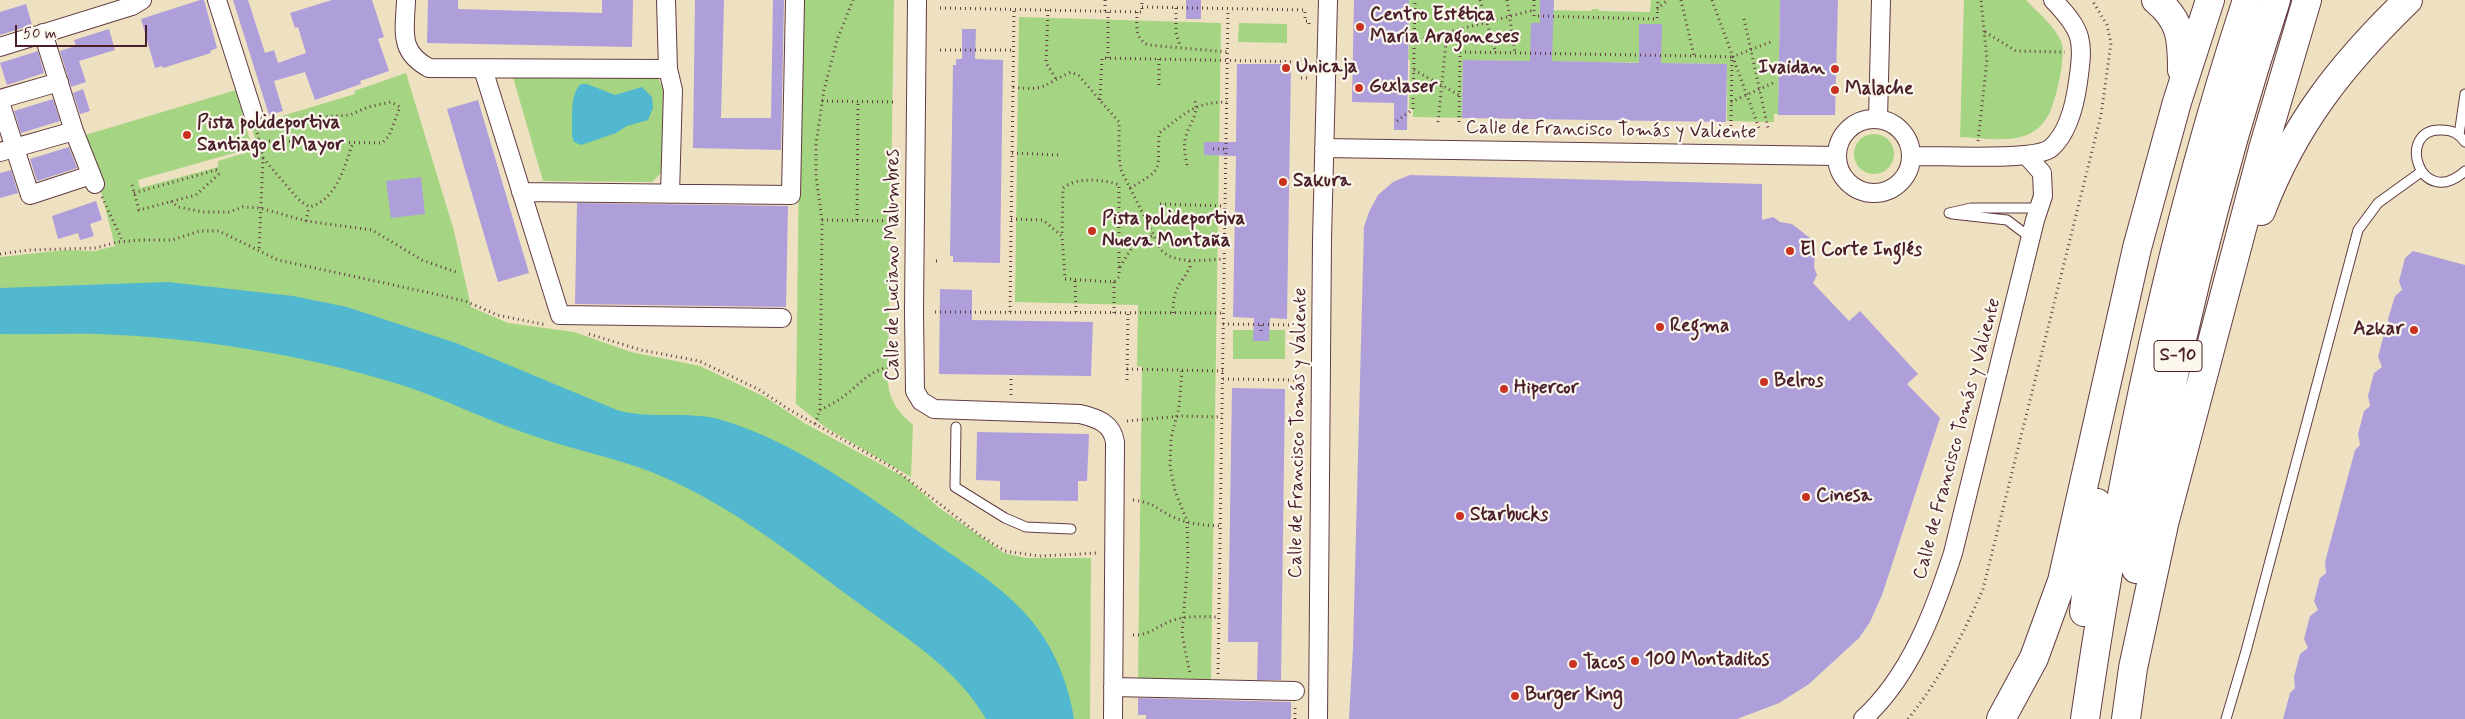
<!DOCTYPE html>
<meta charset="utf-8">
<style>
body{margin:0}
#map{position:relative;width:2465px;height:719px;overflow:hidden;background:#eee1c1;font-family:Mynerve,sans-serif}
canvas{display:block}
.scale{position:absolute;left:15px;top:25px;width:132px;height:22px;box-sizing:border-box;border:2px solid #4a1f2b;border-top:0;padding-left:6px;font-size:15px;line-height:18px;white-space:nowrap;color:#4a1f2b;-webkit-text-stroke:4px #fbf7ec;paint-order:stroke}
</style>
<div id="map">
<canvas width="2465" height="719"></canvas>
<div class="scale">50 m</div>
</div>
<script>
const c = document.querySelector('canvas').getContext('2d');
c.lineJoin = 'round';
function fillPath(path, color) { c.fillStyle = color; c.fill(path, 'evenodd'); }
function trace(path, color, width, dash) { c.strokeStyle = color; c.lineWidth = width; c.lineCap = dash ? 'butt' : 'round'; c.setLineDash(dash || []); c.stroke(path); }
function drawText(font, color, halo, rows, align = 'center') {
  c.font = font + ' Mynerve,sans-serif'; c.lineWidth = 4.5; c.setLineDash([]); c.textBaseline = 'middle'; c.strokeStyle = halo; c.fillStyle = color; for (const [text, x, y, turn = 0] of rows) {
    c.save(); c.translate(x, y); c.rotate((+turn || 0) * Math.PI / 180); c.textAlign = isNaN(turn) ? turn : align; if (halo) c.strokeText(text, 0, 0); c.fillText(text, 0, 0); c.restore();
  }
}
fillPath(new Path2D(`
 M801 0H894L888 383C890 402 899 413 913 425L911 477 825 427 796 404Z
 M1411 0H1540V10L1591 11 1592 9H1599V11L1650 12 1651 0H1780L1778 114H1774V122L1727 121V64L1463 60 1462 118 1413 117V109H1409L1410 60 1408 59 1410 31H1408L1410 23 1408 1Z
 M1964 0H2026C2037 12 2054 25 2061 41 2067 54 2056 99 2050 112 2046 121 2038 130 2029 134 2009 143 1981 138 1960 137Z
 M1019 17 1221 23 1211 680 1138 678 1142 367 1137 366 1138 305 1015 302Z
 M1239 23 1287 24V43L1238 42Z
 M406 73 454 231 471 307 508 323 574 332 631 352 700 366 765 397 806 424 906 478 938 507 1004 553 1026 558H1091L1090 719H0V257L66 250 95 251 115 246 99 184 82 136 236 90 252 148 138 180 140 188 218 167V161L254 150 256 143 251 123 265 121 355 94 354 91Z
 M649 76 658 79 665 91 662 165 661 173 652 182 543 181 513 77Z
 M1854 154a20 20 0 1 1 40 0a20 20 0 1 1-40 0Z
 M1233 330H1285V359H1233Z`), '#a5d482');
fillPath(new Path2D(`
 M581 84H587L615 95 642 87 652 97 653 108 648 120 627 126 616 133 581 145 574 142 572 136C573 121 569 94 581 84Z
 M168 282 293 296 347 307 456 343 617 410C652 420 687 410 722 420 799 443 866 495 931 540 969 567 1009 590 1038 629 1057 655 1069 687 1074 719H986C957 668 903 636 857 602 793 555 728 503 654 473 613 457 570 449 528 434 483 419 441 397 395 383 300 354 199 338 99 334 66 333 33 335 0 334V288Z`), '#51b8cf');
fillPath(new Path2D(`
 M200 0H204L217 48 210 51 211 53 163 68 162 66 155 68 141 19Z
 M233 0H248L265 53 274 50 278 63 306 53 298 27 295 28 290 13 332 0H372L384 37 378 39 389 71 360 81 361 84 315 100 305 72 274 81 283 111 269 115Z
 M428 0H458V9L602 13V0H633L632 47 427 43Z
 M695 0H724L721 118H771L773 0H784L781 150 693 148Z
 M1186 0H1201V19H1186Z
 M1354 0H1409L1407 130H1394V103L1352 102Z
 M1540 0H1554L1552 61 1639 63V24H1662L1661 63 1727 64 1726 122 1462 118 1463 60 1530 61 1531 23H1540Z
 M1780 0H1838L1835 115H1778Z
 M26 4 32 25 0 35V12Z
 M109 29 115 50 79 61 86 82 71 87 60 51 76 46 74 40Z
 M962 29H976L975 59 1003 60 1000 263 953 262V256H950L953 65H956V59H962Z
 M38 51 44 73 7 85 0 63Z
 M1237 64H1291L1287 319 1270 318 1269 341H1253L1254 318 1233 317 1236 156 1204 155V142H1236Z
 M83 89 90 111 80 114 73 93Z
 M53 99 60 121 21 133 14 111Z
 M478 100 529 273 498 282 447 109Z
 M69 147 77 168 37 181 30 159Z
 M11 170 18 193 0 198V173Z
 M1410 175 1762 184V220L1773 217 1780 222 1792 224 1810 238 1815 251 1814 267 1817 275 1813 283 1849 321 1860 311 1918 374 1907 384 1940 418 1882 595 1870 622 1859 638 1809 684 1779 703 1737 719H1349L1353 647 1364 227 1369 212 1378 195 1393 182Z
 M421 177 425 214 391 218 386 181Z
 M96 201 102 220 90 224 94 236 80 240 78 233 58 239 52 216Z
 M577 203 788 206 786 307 575 304Z
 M2413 251 2465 265V719H2283L2290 693 2295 688 2294 677 2300 654 2308 648 2304 639 2310 616 2318 610 2314 601 2320 578 2326 573 2325 562 2355 450 2360 445 2358 434 2364 411 2370 406 2368 396 2374 373 2382 367 2378 357 2384 334 2390 329 2388 319 2395 296 2402 290 2399 281 2405 258Z
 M940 289 972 290V320L1093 322 1091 376 939 374Z
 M1232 388 1285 389 1281 680H1257L1258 642H1228Z
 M977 432 1089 434 1087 481H1078V501L1000 500V481L976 480Z
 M1138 698 1291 702V719H1146V715H1138Z`), '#ae9eda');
const lane = new Path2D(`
 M2459 135 2465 94
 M2465 142C2459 134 2453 130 2442 130 2395 127 2419 212 2465 171
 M1949 213 1971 208H2039
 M1952 214 2007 220 2031 238
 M956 427 955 487 1005 518 1026 527 1071 529
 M2226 719 2246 651 2358 230 2378 203 2421 172`);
const street = new Path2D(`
 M217 0 253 113
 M406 0C405 31 398 51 429 68L668 69
 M666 0 668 69 673 90 670 194
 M917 0 914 312 915 391 921 401 934 409 1080 414C1097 418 1112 423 1115 442L1113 719
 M0 47 132 6 142 0
 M483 69 560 315 782 318
 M0 99 59 82
 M0 102 30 195 91 175
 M1878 119 1881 0
 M1837 156a37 37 0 1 1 74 0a37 37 0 1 1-74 0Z
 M74 131 95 184
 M1324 148 1836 156
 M0 152 74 131 43 33
 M1911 156C1938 155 2034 162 2051 148 2069 132 2075 104 2078 82 2084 40 2083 31 2053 0
 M521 192 791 195 795 0
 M1113 687 1295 691
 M1318 719 1322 240 1328 0
 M1863 719C1910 676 1934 612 1953 553L2035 220 2043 196 2042 173 2027 156`);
const highway = new Path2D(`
 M2156 0C2181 20 2182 39 2182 70
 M2261 211C2294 124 2342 64 2408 0
 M2136 569C2169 376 2215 186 2276 0
 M2084 612 2097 503
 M2001 719 2034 658 2062 581 2137 248 2177 102 2210 0
 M2085 719C2120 475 2170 234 2247 0
 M2126 719 2133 668 2164 524 2263 149 2307 0`);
trace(lane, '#633c42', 11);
trace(street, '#633c42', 20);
trace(highway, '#633c42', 30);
trace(new Path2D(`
 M1480 0 1496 53
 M1507 0 1515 53
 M1534 0V16L1657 19 1658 0
 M1681 0 1694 56
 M1712 0 1759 128
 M1142 7 1305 10V21H1309V24
 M940 8 1142 12V0
 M1176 8V33L1180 46
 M1657 9 1668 0
 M1048 10 1046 63 1056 79
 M1105 11V0
 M1137 12C1137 25 1134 38 1148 45L1228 52
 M1744 19 1768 128
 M1985 32 2016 51 2065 52
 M1414 41 1534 10
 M940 50H1013
 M1732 57 1773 41
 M1108 58V11
 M1414 70 1459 95
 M1301 78H1308V76
 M1159 85V59
 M1013 87C1045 92 1044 84 1071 72L1079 76 1119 122V157L1121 170 1161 250C1176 265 1204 260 1224 259
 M1100 100 1102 58 1308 62
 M822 101 897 102
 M1731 102 1775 82
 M1397 121 1413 109 1415 0
 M1438 122 1447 33
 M1459 122 1460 52 1694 56 1732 57 1731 127
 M256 128 263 158 259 252
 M259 141 382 143 389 136 400 107 391 102 368 107 350 115 304 118 289 126 279 141
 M1978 141 1987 60 1981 0
 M1213 149H1226
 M1012 153 1060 155
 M263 158 298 199 309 207C336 201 345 166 353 142
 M1187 165C1185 155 1183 145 1186 136 1189 123 1199 116 1195 101
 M132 185 139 210 196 195 220 173
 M1130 188C1165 168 1157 171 1159 133 1185 114 1194 102 1227 102
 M134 193 216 170 220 173
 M102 197 123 242
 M171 201 178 207 203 212H229L243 207 260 208 306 221 372 230 422 260 456 272
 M1160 204 1225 206
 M1011 219 1043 220 1062 236 1065 279 1114 282 1119 277V185C1104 179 1076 177 1063 188L1062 236
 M822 220 895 221
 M857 220 858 102
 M306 221 309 207
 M0 254 29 250 96 248 117 242 141 240H172L200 231H219L278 260 435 294 465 301 497 315 547 325
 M936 261H939
 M1120 267 1133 246 1154 235
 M1075 281 1076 312
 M935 312 1223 313
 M1010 312 1014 10
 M1114 313V282
 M1173 313C1173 287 1179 288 1190 267L1189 260
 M1223 324 1297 325
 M1261 331V325
 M589 334 641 350 699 361 758 389 790 410 892 467 981 536 1005 551 1039 556 1098 553
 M1127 369 1223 371
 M1182 371 1179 407 1171 438 1170 466 1175 491 1187 521 1188 559 1182 634 1190 674
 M1223 379 1296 380
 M1127 380 1128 313
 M1011 395V378
 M820 410C826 407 834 403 840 399 857 388 871 367 893 367
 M1127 421 1182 416 1222 417
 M815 424 820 410 822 220 816 176V144L824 90 837 40 853 0
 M1133 500C1156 503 1154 508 1173 517 1188 524 1204 525 1220 526
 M1133 635C1150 636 1159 624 1174 620 1188 615 1204 617 1219 617
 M1218 674 1228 9
 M1295 719V707
 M1908 719C1940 679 1963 635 1983 589L2101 115 2111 43 2107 25 2092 0`), '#633c42', 3, [1, 4]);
trace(lane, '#fff', 9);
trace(street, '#fff', 18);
trace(highway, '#fff', 28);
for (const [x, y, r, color] of [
 [1360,27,5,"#c8321e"],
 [1286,68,5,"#c8321e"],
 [1835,69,5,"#c8321e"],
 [1359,88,5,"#c8321e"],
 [1835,90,5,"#c8321e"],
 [187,135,5,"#c8321e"],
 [1283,182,5,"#c8321e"],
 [1092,231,5,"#c8321e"],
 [1790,251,5,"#c8321e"],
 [1660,327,5,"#c8321e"],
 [2414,330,5,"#c8321e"],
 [1764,382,5,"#c8321e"],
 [1504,389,5,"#c8321e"],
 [1806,497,5,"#c8321e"],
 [1460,516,5,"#c8321e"],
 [1635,661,5,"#c8321e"],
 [1573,664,5,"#c8321e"],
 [1515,696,5,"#c8321e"]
]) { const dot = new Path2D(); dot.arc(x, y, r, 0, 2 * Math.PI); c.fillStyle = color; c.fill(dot); trace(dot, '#fbf7ec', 2); }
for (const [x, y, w] of [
 [2178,356,48]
]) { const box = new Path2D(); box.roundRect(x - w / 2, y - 15.5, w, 31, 4); c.fillStyle = '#fbf7ec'; c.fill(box); trace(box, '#4a1f2b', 1); }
drawText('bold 18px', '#4a1f2b', null, [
 ["S-10",2178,356]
]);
drawText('bold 19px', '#4a1f2b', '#fbf7ec', [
 ["Centro Estética",1370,16],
 ["María Aragoneses",1370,38],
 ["Unicaja",1296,68],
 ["Ivaidan",1825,69,"right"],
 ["Gexlaser",1369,88],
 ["Malache",1845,90],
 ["Pista polideportiva",197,124],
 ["Santiago el Mayor",197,146],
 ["Sakura",1293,182],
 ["Pista polideportiva",1102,220],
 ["Nueva Montaña",1102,242],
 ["El Corte Inglés",1800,251],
 ["Regma",1670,327],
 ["Azkar",2404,330,"right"],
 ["Belros",1774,382],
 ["Hipercor",1514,389],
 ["Cinesa",1816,497],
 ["Starbucks",1470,516],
 ["100 Montaditos",1645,661],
 ["Tacos",1583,664],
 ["Burger King",1525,696]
], 'left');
drawText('19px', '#4a1f2b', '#fbf7ec', [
 ["Calle de Francisco Tomás y Valiente",1611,131,1],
 ["Calle de Luciano Malumbres",894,265,-90],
 ["Calle de Francisco Tomás y Valiente",1299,433,-89],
 ["Calle de Francisco Tomás y Valiente",1958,439,-75]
]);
</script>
